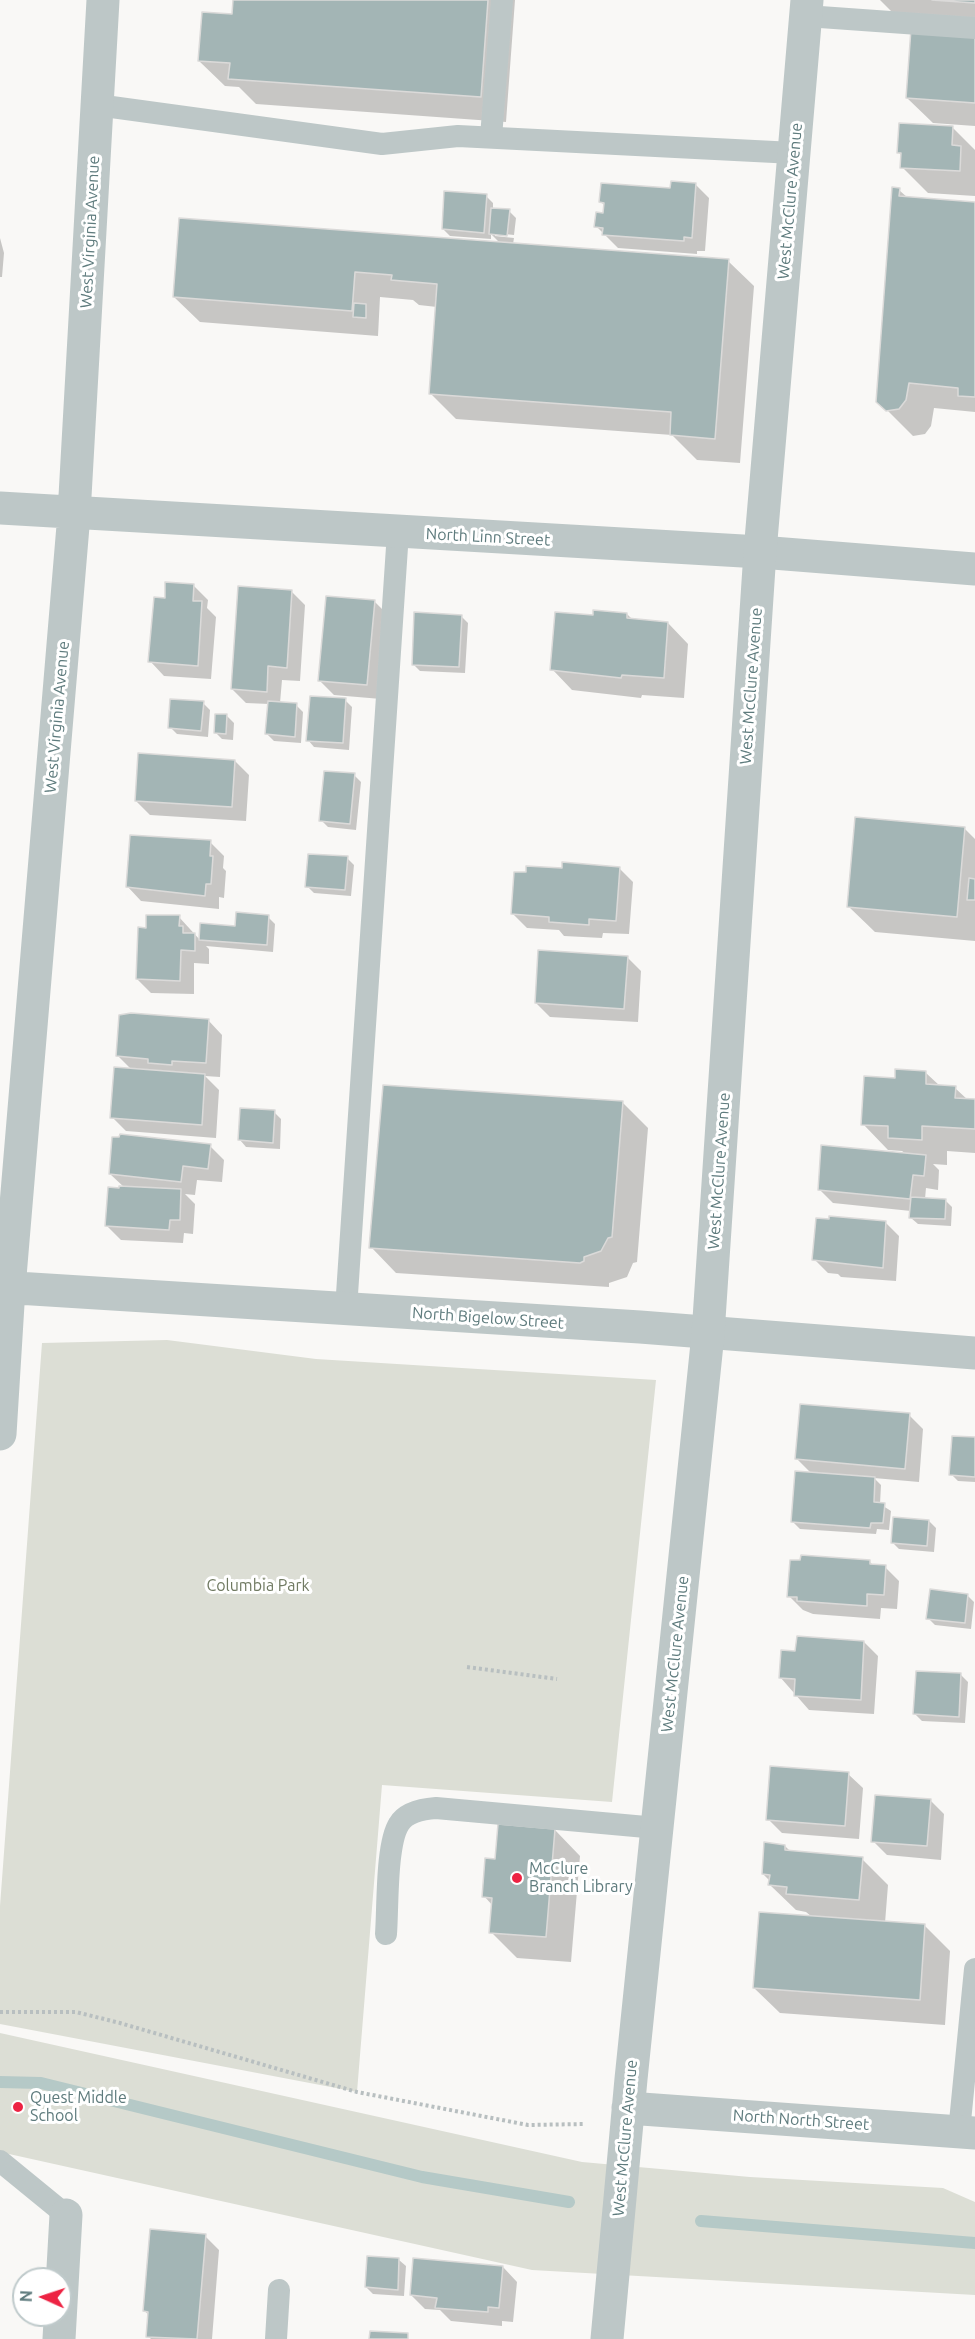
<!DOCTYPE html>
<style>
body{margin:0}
#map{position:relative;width:975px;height:2339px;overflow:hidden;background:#f9f8f6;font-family:Ubuntu,sans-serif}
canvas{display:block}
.north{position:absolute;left:12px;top:2267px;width:60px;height:60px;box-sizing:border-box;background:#fff;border:2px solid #bfcacb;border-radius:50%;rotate:273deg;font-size:16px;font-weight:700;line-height:24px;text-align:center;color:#5e7b7d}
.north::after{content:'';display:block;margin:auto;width:21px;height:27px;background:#ed2343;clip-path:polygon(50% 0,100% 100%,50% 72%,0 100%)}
</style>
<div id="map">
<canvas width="975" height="2339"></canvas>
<div class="north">N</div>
</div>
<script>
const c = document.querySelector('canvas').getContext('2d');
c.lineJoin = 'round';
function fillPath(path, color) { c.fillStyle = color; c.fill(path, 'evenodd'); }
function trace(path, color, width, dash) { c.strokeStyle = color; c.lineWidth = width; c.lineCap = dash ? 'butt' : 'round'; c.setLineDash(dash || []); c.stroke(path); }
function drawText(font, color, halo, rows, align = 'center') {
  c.font = font + ' Ubuntu,sans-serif'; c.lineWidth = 6; c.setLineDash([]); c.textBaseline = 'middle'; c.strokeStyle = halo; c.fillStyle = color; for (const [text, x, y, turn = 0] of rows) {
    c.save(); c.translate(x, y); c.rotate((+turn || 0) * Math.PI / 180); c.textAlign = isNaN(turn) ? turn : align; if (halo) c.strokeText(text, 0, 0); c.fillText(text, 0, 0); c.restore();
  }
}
fillPath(new Path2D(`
 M167 1340 316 1359 656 1380 612 1802 382 1785 357 2092 0 2024V1906L42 1343Z
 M0 2033 582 2162 750 2177 943 2188 975 2202V2295L532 2270 0 2152Z`), '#dcded5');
fillPath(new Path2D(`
 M234 0H515L506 122 256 104 239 87 225 86 199 61 233 16Z
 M880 0H975V26L902 22Z
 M975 35V126L933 123 907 98Z
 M953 128 975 150V196L928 193 902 167V156L898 152Z
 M695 184 709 198 705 251H697V254L618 248 596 226 605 215V206L601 202Z
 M899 190 908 198 975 204V412L934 408 931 426 925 434 913 436 878 401Z
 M486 196 493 203V210L509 211 516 218 514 235 495 233V236L514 238 513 244 728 261 754 286 740 463 697 460 672 435 456 419 430 393 437 307 419 305 413 300 380 297 378 336 200 322 174 297 500 243 491 234V239L450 236 443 229Z
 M0 238 4 253 2 277H0Z
 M194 586 208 600 207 608 216 617 211 679 164 676 150 661 166 599Z
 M291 591 305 605 300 681 282 680 280 703 296 705 303 712 301 743 274 741 267 734 269 704 246 703 232 689Z
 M374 601 388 615 381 699 334 695 320 681Z
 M627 614 633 620 668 623 688 644 684 698 642 695 641 698 572 690 552 669 594 616Z
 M461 616 468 623 465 673 420 671 413 664Z
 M345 700 352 707 349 750 314 747 308 740Z
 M203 703 210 710 208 737 177 734 170 727Z
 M227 716 234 723 233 740 222 739 215 732Z
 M235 761 249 775 246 821 150 815 136 801Z
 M354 775 361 782 356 830 328 827 321 820Z
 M964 828 975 839V941L875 932 849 907Z
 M210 842 224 856 223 868 226 871 224 898 219 897V909L141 901 127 886Z
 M347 858 354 865 351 896 314 893 307 886Z
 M619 868 633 882 629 934 603 933 602 938 564 936 559 930 527 928 513 914 563 870Z
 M179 917 200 940 202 925 236 928 268 917 275 924 273 952 206 946 209 949V964L194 963V994L151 993 137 979 147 929Z
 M627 957 641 971 638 1022 550 1017 536 1003Z
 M208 1020 222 1035 220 1077 205 1076 219 1090 216 1138 126 1131 112 1117 132 1070 118 1056Z
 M926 1073 940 1086 955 1088 968 1100 975 1101V1153L947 1151V1165L933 1164 939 1170 938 1190 926 1188 925 1199 945 1200 952 1207 951 1226 918 1224 911 1218V1211L833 1203 819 1189 906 1154 902 1151 888 1150 863 1124 896 1080Z
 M622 1102 648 1128 637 1262 633 1263 627 1277 609 1283V1287L396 1273 371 1247Z
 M274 1112 281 1119 280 1149 246 1147 240 1140Z
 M210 1146 224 1160 222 1182 197 1180 195 1195 185 1194 195 1204 193 1234 184 1233 183 1243 121 1240 107 1226 126 1189 110 1174Z
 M885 1222 899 1236 896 1281 841 1277 838 1274 828 1273 814 1259Z
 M909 1415 923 1429 919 1482 874 1478 881 1485 880 1504 891 1511 889 1530 877 1529 876 1534 800 1529 793 1522 812 1474 797 1459Z
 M975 1439V1482L958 1481 951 1474Z
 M929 1521 936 1528 934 1552 899 1549 892 1542Z
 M869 1561 874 1566 885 1567 899 1581 897 1609 881 1608 880 1619 813 1614 803 1610 789 1596Z
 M967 1595 974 1602 971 1629 935 1625 928 1618Z
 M864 1642 878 1656 874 1714 809 1710 780 1677 797 1653Z
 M961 1675 968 1682 965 1723 922 1721 915 1714Z
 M848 1774 863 1788 859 1839 782 1833 768 1819Z
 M930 1800 944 1814 941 1860 887 1855 873 1841Z
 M555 1830 580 1856 571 1962 517 1958 491 1932 493 1906 484 1896 496 1861Z
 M785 1846 791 1852 862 1859 888 1885 885 1923 924 1925 950 1951 945 2025 780 2013 754 1988 812 1917 806 1912 796 1910 770 1885V1881L763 1874Z
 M205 2236 219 2250 212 2339H151L148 2336 149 2316 145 2311Z
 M399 2260 406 2266 404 2296 373 2294 366 2287Z
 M503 2267 517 2282 513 2322 502 2321V2326L451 2321 440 2310 425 2309 411 2295Z`), '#0003');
trace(new Path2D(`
 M0 2082 41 2083 422 2177 569 2202
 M701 2221 975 2243`), '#b5c9c7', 12);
const building = new Path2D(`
 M233 0H488L481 97 228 79 230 63 198 61 202 12 232 14Z
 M932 0H975V3Z
 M911 29 975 34V103L906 98Z
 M899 123 953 126 952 145 961 146 960 171 900 168 901 153H897Z
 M671 181 696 183 692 238 684 237V241L602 235 603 228 594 227 596 212 603 213 604 203 599 202 601 183 670 188Z
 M892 187 900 188 899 196 975 202V397L958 396V388L909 383 906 400 899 409 886 411 876 402Z
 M444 191 487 194 484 233 442 229Z
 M491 208 510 209 507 236 489 234Z
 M179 218 729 259 715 439 670 435 671 412 429 394 437 284 391 280 392 275 355 272 352 311 173 297Z
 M354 303 366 304V318L353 317Z
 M165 582 194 584 193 601H202L198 666 148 662 154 597 165 598Z
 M238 586 292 590 287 668 268 666 267 692 231 689Z
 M326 596 375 600 367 685 318 681Z
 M593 610 627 613V618L668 622 664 678 622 675 621 678 550 670 555 612 593 615Z
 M414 612 462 615 459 667 412 665Z
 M310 696 346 698 343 743 306 741Z
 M170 699 204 701 201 731 168 728Z
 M268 701 297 703 295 737 265 734Z
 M215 714H227L226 734 214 733Z
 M138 753 235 760 232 807 135 801Z
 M324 771 355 773 350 824 319 821Z
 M855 817 965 827 957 917 847 907Z
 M130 835 211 840 210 856H213L211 884H206L205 896 126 887Z
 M308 854 348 856 345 890 305 887Z
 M562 862 620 867 616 921 589 919V925L549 922V917L511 914 514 872H526V866L562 868Z
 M969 878 975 879V900H967Z
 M236 912 269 915 267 945 199 940 200 923 235 926Z
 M146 915H180L179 926H183V933H195V951L181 950 180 981 136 979 138 927 146 928Z
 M538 950 628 956 624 1009 535 1003Z
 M131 1013 209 1019 206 1063 172 1061V1065L148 1063V1059L116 1056 119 1015Z
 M114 1067 205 1074 202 1125 110 1118Z
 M895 1069 926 1071V1084L956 1086 955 1098 975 1099V1129L922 1126V1140L888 1138V1126L861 1125 864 1076 895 1078Z
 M383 1085 623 1101 612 1237 608 1238 601 1251 584 1257V1261L580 1263 369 1248Z
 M240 1108 275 1110 273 1143 238 1140Z
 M120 1134 211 1144 208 1169 183 1166 181 1182 109 1174 112 1137H119Z
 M821 1145 926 1155 924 1176 913 1175 910 1199 818 1190Z
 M119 1186 181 1189 180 1220H170L169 1230 105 1226 108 1187 119 1188Z
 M911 1197 946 1199 945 1219 909 1218Z
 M829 1216 886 1221 883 1268 812 1260 816 1218 829 1219Z
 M800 1404 910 1413 905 1469 795 1459Z
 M952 1436 975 1437V1477L949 1475Z
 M795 1471 875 1477 874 1502 885 1503 883 1523H871L870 1528 791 1522Z
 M893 1517 929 1520 927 1546 891 1543Z
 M801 1555 870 1560V1564L886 1565 884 1595 867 1594V1606L797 1601V1597H787L790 1560H800Z
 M930 1589 968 1594 965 1623 926 1619Z
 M797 1636 864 1641 861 1700 794 1696 795 1679 779 1678 781 1650 795 1651Z
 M916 1671 961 1673 959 1717 913 1714Z
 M770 1766 849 1772 845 1826 766 1820Z
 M875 1795 931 1799 927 1846 871 1842Z
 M498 1824 555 1829 546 1937 489 1933 492 1898 482 1897 485 1858 495 1859Z
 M764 1842 785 1845V1850L863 1857 859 1900 786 1894 787 1887 768 1885 770 1875 762 1874Z
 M759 1912 925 1924 920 2000 753 1988Z
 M150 2229 206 2234 197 2339 146 2337 148 2312 143 2311Z
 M367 2256 399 2258 398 2290 365 2287Z
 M413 2258 503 2266 499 2308 488 2307V2312L435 2308 437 2298 410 2295Z
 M370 2331 408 2333V2339H369Z`);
fillPath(building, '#a3b5b5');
trace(building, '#dbdad9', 1.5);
trace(new Path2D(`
 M467 1667 557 1679
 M0 2012H76L120 2023 357 2092 528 2125 585 2124`), '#b8bfc0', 4, [3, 3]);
trace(new Path2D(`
 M806 16 975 28
 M97 105 382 144 458 136 794 153
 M491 137 502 0
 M346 1309 398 532
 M386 1934C388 1908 386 1844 399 1824 406 1812 423 1809 436 1808L657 1828
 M959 2132 975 1969
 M0 2161 66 2215
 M276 2339 279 2290`), '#bdc7c7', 22);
trace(new Path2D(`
 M0 508 760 552 975 569
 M0 1287 640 1327 975 1353
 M0 1434 9 1288 74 514 103 0
 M59 2339 66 2215`), '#bdc7c7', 33);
trace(new Path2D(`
 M628 2108 975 2133
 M607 2339 631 2079 708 1334 760 552 807 0`), '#bdc7c7', 33);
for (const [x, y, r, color] of [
 [517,1878,6,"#ed2343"],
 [18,2107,6,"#ed2343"]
]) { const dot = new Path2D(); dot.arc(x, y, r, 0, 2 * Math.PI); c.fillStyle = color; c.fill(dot); trace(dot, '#fff', 2); }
drawText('16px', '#5e7b7d', '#fff', [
 ["West McClure Avenue",790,201,-85],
 ["West Virginia Avenue",90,232,-87],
 ["North Linn Street",488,537,3],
 ["West McClure Avenue",751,686,-86],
 ["West Virginia Avenue",57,717,-85],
 ["West McClure Avenue",719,1171,-86],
 ["North Bigelow Street",488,1318,4],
 ["West McClure Avenue",675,1654,-84],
 ["North North Street",801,2120,4],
 ["West McClure Avenue",625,2138,-85]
]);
drawText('16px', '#707a62', '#fff', [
 ["Columbia Park",258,1586]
]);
drawText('16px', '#5e7b7d', '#fff', [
 ["McClure",529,1869],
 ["Branch Library",529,1887],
 ["Quest Middle",30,2098],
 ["School",30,2116]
], 'left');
</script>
